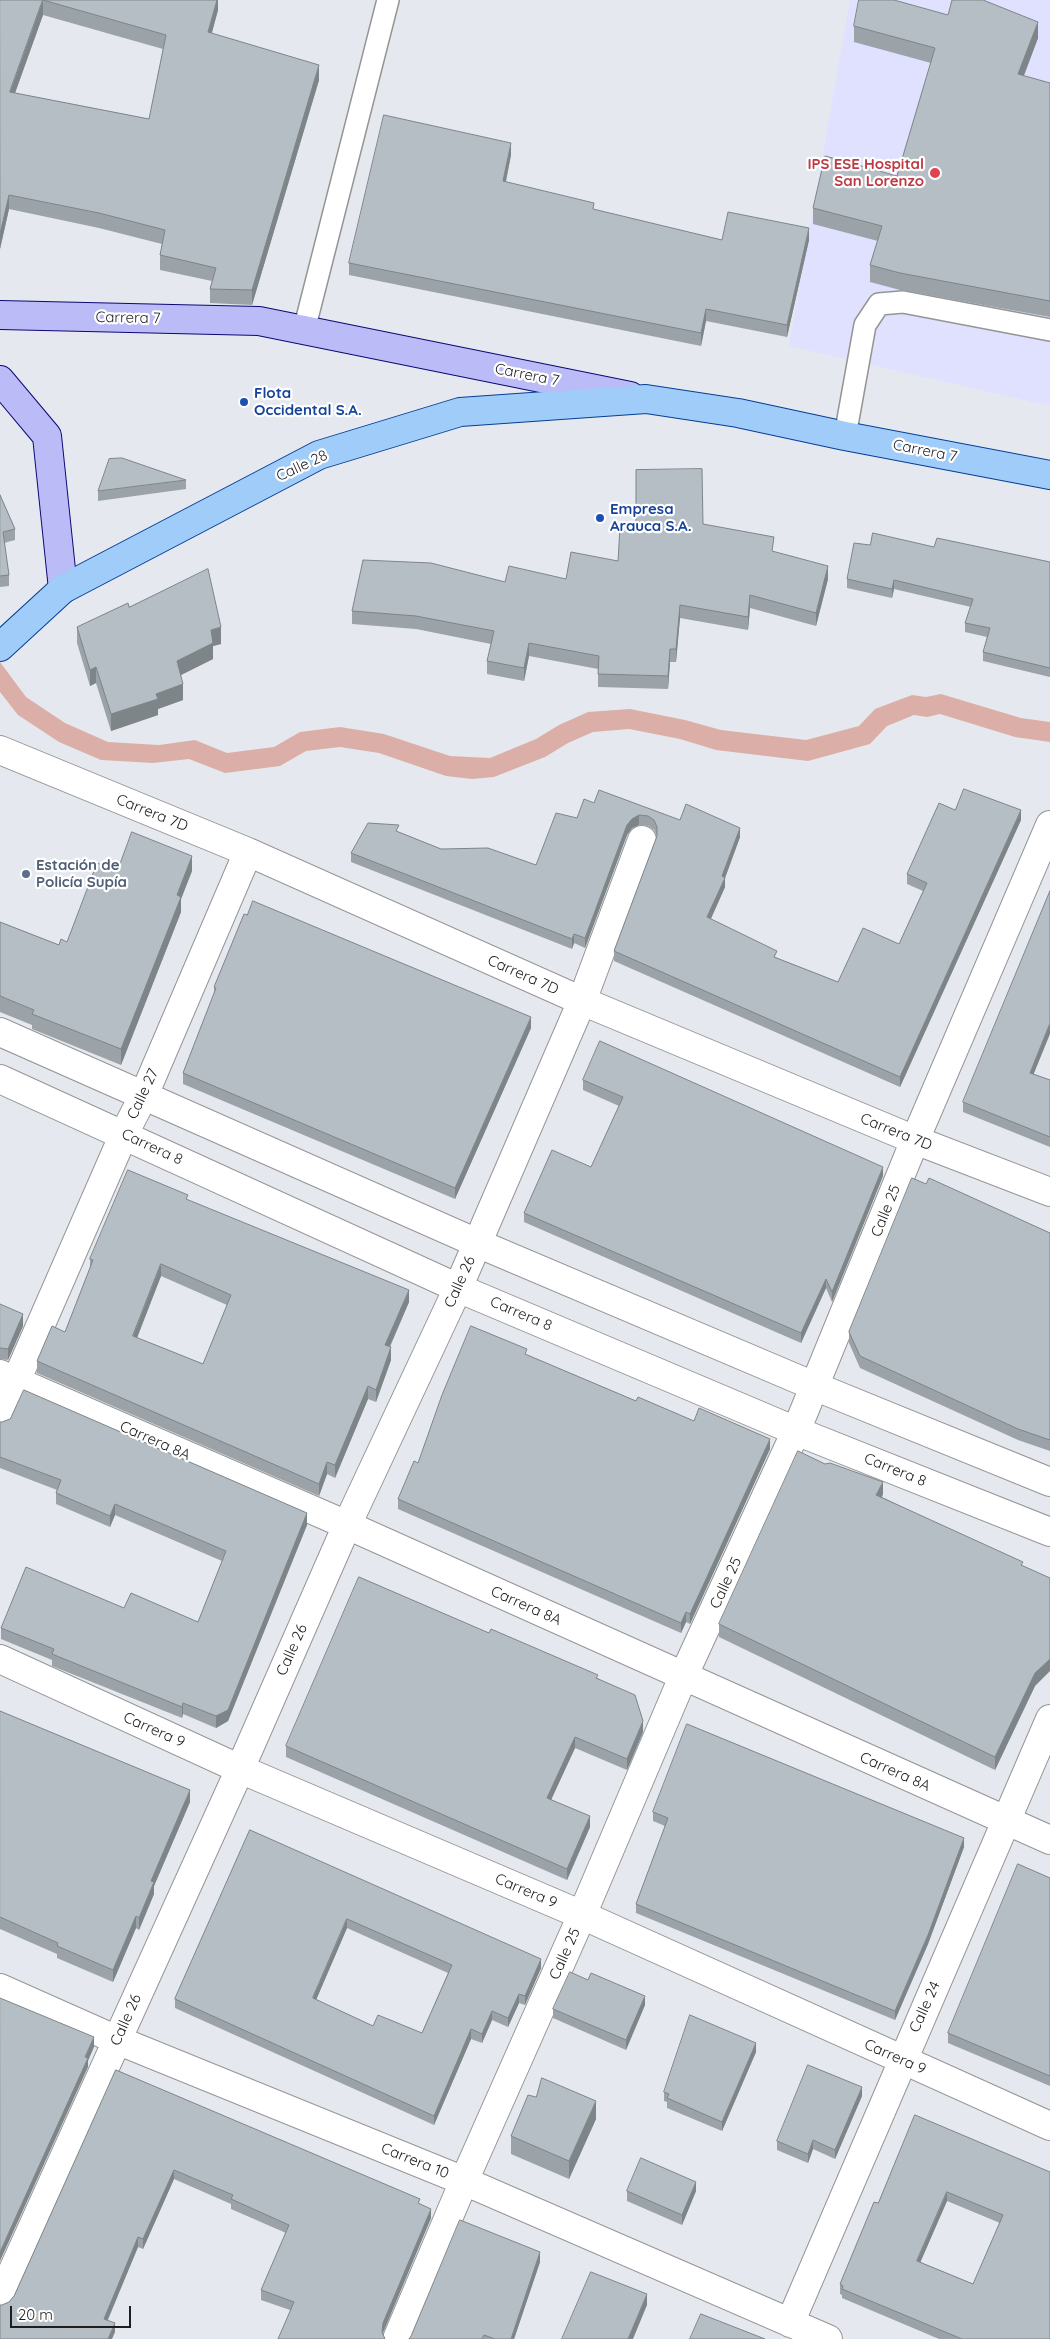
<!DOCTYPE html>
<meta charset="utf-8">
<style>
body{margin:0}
#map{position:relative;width:1050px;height:2339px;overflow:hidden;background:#e5e9ef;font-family:Quicksand,sans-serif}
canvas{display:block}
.scale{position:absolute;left:10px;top:2306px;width:121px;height:22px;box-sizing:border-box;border:2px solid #1e1e1e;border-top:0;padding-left:6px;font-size:15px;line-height:18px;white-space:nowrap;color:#1e1e1e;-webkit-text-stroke:4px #fff;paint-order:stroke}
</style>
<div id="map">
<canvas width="1050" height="2339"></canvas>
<div class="scale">20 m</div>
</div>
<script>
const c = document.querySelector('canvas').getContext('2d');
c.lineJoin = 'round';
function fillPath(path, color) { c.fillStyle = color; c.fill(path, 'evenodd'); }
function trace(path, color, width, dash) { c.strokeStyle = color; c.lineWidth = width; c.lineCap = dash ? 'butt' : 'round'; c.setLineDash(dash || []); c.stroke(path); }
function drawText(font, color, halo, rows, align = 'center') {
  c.font = font + ' Quicksand,sans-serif'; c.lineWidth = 4.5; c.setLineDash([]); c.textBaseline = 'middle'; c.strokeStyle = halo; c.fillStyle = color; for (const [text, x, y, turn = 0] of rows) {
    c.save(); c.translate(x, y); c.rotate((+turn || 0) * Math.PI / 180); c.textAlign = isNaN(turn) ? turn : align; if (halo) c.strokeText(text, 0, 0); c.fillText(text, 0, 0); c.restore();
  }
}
fillPath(new Path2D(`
 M850 0H1050V406L789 346Z`), '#dfe1fe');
fillPath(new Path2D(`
 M0 662 26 697 65 723 108 742 159 745 195 740 227 753 274 747 300 732 340 727 384 734 450 756 490 758 536 739 559 725 588 712 630 709 685 720 721 730 806 740 859 726 875 709 912 695 926 697 941 694 1021 718 1050 722V742L1015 737 940 714 927 717 914 715 887 726 870 744 808 761 716 750 680 739 629 729 593 732 568 743 545 757 494 777 472 779 446 776 379 753 340 747 306 751 280 766 225 773 189 759 153 763 101 760 59 742 18 715 0 692Z`), '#dbafa7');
const lane = new Path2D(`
 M304 330 388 0
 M845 436 865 325 879 304 903 302 1050 330`);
const street = new Path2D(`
 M0 750 248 852 582 1001 915 1140 1050 1192
 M0 1032 477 1243 814 1386 1050 1482
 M0 1079 458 1288 796 1431 1050 1532
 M0 1374 347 1525 1050 1840
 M0 1418 124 1134 144 1095 248 852
 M0 1659 240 1769 582 1915 1050 2126
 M0 1988 117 2040 464 2181 828 2339
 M0 2299 240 1769 347 1525 458 1288 582 1001 642 840
 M790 2323 1050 1719
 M397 2339 464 2181 582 1915 683 1677 796 1431 915 1140 1050 825`);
const secondary = new Path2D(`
 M0 315 259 321 630 396
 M0 380 47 436 63 589`);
const primary = new Path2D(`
 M0 647 63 589 319 455 460 412 646 399 738 413 845 436 1050 475`);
trace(lane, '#959595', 24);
trace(street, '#959595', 30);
trace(secondary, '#0d0873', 30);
trace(primary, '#053e94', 30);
trace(lane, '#fff', 21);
trace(street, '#fff', 28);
trace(secondary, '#babbf7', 28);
trace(primary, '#a0ccf9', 28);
fillPath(new Path2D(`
 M0 0H218V10L212 33 319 80 252 305 210 303V289L212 281 160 270V255L162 244 99 228 9 209 0 249ZM43 15 163 49 149 119 15 93Z
 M948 15 1038 38 1024 76 1050 83V317L900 290 870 282V265L878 241 813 224V208L897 176 931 63 854 42V26Z
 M511 155 506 182 594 210 722 240H809L787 337 706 321 701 346 349 275V263Z
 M186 480V489L98 501V491Z
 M0 495 15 529V540L4 543 9 575V586L0 587Z
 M703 524 774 552 828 579 816 626 750 608 748 630 680 618 676 662H670L668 689 598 687V669L529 656 524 681 487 674V661L491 644 416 629 352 624V611L505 582 566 579 618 561 636 528Z
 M870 545 934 547 1050 562V677L983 661V652L987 637 965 632V623L971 607 894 589 892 598 847 588V579Z
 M129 607 221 644 213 646V659L181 675 183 700 158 709V715L111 731 96 683 90 686 77 643V627Z
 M594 803 680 820 740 837 725 878V887L711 919 777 958 838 982 899 944 923 891 907 884V874L955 810 1021 820 900 1087 614 961V951L657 836 654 830 648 826 639 825 632 828 627 835 585 948 574 943 572 949 351 862V853L399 832 441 849 536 865 577 818Z
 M117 871H192L181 899V912L121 1065 32 1029V1025L0 1012V922L59 945 67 942Z
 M214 987 531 1028 455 1199 183 1084V1073L214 995Z
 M1034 1074 1050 1080V1147L963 1112V1102Z
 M583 1080 883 1176 832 1302 826 1288 801 1343 524 1222V1213L591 1167 619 1106 583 1090Z
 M926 1184 1050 1233V1451L1018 1440 860 1368 849 1343V1332Z
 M188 1200 409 1302 390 1347 391 1360 376 1402 368 1399 335 1478 327 1474 319 1496 37 1373V1361L65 1332 90 1268V1259ZM161 1276 227 1305 203 1364 137 1338Z
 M0 1304 23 1326 8 1360 0 1359Z
 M527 1355 636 1401 770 1449 690 1624 686 1622 681 1633 398 1509V1499L418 1463Z
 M0 1422 307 1525 228 1721 216 1728 183 1714 182 1718 52 1666V1660L1 1639V1628L124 1608 198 1622 222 1561 115 1515 110 1527 56 1504V1493L57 1490 0 1468Z
 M883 1494 882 1497 1023 1566 1035 1686 995 1770 719 1637V1624Z
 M489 1633 598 1678 643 1732 627 1770 575 1748 551 1799 590 1827 567 1880 286 1757V1746Z
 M0 1711 190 1802 154 1886V1894L139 1930 136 1928 113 1982 57 1958V1954L0 1929Z
 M653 1812 964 1847 928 1944 895 2020 636 1913V1904L665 1826 653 1821Z
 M250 1830 541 1968 525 2005 519 2003 508 2027 492 2020 482 2043 471 2039 434 2125 175 2008V1999ZM347 1928 448 1973 422 2033 373 2026 316 2000Z
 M1050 1878V2086L948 2043V2033Z
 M645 2005 626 2050 553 2018V2009Z
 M756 2052 722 2131 667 2108V2102L664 2101V2092Z
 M116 2070 420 2204 431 2218 382 2334 290 2310 261 2300V2290L286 2233 231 2209V2204L174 2179 143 2249 138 2247 108 2320 115 2332 2 2305 9 2302 14 2296Z
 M862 2096 835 2159 813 2149 808 2163 777 2150V2141Z
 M536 2097 596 2119 569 2179 511 2154V2136Z
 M1050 2172V2339H939L842 2298V2295L840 2294V2284L878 2203ZM947 2201 1000 2223 973 2284 920 2262Z
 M627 2191H696L682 2225 627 2201Z
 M540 2262 514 2339H409Z`), '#9ba3a9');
fillPath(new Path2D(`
 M43 0V15L10 107V92Z
 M217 0H218V10L208 46V32Z
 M1038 22V38L1018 90V74Z
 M319 65V80L252 305V290Z
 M511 143V155L503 194V181Z
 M9 195V209L0 249V234Z
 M809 228V240L787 337V325Z
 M706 309V321L701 346V333Z
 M828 566V579L816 626V613Z
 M894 580V589L892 598V589Z
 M750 595V608L748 630V617Z
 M680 605V618L676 662V649Z
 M221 627V644L213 646V659L177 677V661L211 630Z
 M529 643V656L524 681V668Z
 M670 649V662L668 689V676Z
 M96 667V683L90 686V670Z
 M183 684V700L158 709V715L111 731V714L156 694Z
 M1021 810V820L900 1087V1077Z
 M639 815V825L632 828 627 835 585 948V938L627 825 632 819Z
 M740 828V837L725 878V887L707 927V917Z
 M192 856V871L181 899V912L121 1065V1049L177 895Z
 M574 934V943L572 949V939Z
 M531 1017V1028L455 1199V1188Z
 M1050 1023V1034L1030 1083V1073Z
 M883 1167V1176L832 1302V1292Z
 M161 1264V1276L133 1348V1336Z
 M826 1279V1288L801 1343V1333Z
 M409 1290V1302L385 1357V1345Z
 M23 1314V1326L8 1360V1349Z
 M391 1347V1360L376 1402V1390Z
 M368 1386V1399L335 1478V1465Z
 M770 1439V1449L690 1624V1614Z
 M327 1462V1474L319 1496V1484Z
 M883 1482V1494L876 1508V1495Z
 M115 1504V1515L110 1527V1516Z
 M307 1513V1525L228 1721 216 1728V1716Z
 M686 1612V1622L681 1633V1623Z
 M1050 1659V1671L1035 1686 995 1770V1757L1035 1673Z
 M183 1703V1714L182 1718V1707Z
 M643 1721V1732L627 1770V1759Z
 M575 1737V1748L547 1809V1798Z
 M190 1790V1802L154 1886V1894L139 1930V1918L151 1881Z
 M590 1816V1827L567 1880V1869Z
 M964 1838V1847L928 1944 895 2020V2011Z
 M136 1916V1928L113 1982V1970Z
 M347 1919V1928L313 2007V1998Z
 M541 1959V1968L525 2005V1996Z
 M519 1994V2003L508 2027V2018Z
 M645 1996V2005L626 2050V2040Z
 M492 2011V2020L482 2043V2034Z
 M471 2029V2039L434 2125V2116Z
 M94 2037V2047L88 2061V2067L0 2261V2252Z
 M756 2043V2052L722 2131V2122Z
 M862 2087V2096L835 2159V2150Z
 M596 2101V2119L569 2179V2161Z
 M813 2140V2149L808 2163V2154Z
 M174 2170V2179L143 2249V2239Z
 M696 2182V2191L682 2225V2215Z
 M947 2192V2201L917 2270V2261Z
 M431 2209V2218L383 2333 382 2339 383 2323Z
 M138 2237V2247L104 2328V2319Z
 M540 2252V2262L514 2339H511Z
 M647 2294V2305L633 2339H628Z
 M115 2323V2332L112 2339H108Z`), '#7e8589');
const building = new Path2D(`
 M0 0H217L208 32 319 65 252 290 210 289 216 268 160 255 165 230 99 213 9 195 0 234ZM43 0 166 35 149 119 10 92Z
 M859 0H894L948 15 952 0H983L1038 22 1018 74 1050 83V301L900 273 870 265 882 226 813 208 825 156 897 176 935 48 854 26Z
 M384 115 511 143 503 181 594 203 593 209 722 240 728 212 809 228 787 325 706 309 701 333 349 263Z
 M122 458 186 480 98 491 109 459Z
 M702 469 703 524 774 537 772 551 828 566 816 613 750 595 748 617 680 605 676 649H670L668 676 598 674 599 656 529 643 524 668 487 661 494 631 416 616 352 611 363 560 431 563 505 582 509 566 566 579 571 552 618 561 620 527 636 528V470Z
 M0 495 15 529 3 532 9 575 0 576Z
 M873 533 934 547 937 538 1050 562V668L983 652 990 628 965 623 973 599 894 580 892 589 847 579 854 543 870 545Z
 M208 569 221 627 211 630 213 643 177 661 183 684 156 694 158 699 111 714 96 667 90 670 77 627 128 603 129 607Z
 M964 789 1021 810 900 1077 614 951 657 836V827L654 820 648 816 639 815 632 819 627 825 585 938 574 934 572 939 351 853 368 823 399 825 396 831 441 849 488 848 536 865 556 813 577 818 584 799 594 803 599 790 680 820 686 804 740 828 722 876 725 878 707 917 777 951 774 957 838 982 863 928 899 944 927 883 907 874 939 803 955 810Z
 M132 832 192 856 177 895 181 897 121 1049 32 1014 34 1010 0 996V922L59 945 61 939 67 942 97 863 117 871Z
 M1050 891V1023L1030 1073 1050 1080V1137L963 1102Z
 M253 901 531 1017 455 1188 183 1073 216 988 214 987 244 914 247 915Z
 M600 1041 883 1167 832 1292 826 1279 801 1333 524 1213 552 1150 591 1167 623 1097 583 1080Z
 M128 1170 188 1195 186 1199 409 1290 385 1345 391 1347 376 1390 368 1386 335 1465 327 1462 319 1484 37 1361 52 1326 65 1332 93 1260 90 1259ZM161 1264 231 1295 203 1364 133 1336Z
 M912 1178 926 1184 929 1178 1050 1233V1440L1018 1429 860 1356 849 1332Z
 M0 1304 23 1314 8 1349 0 1348Z
 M471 1326 527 1349 525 1354 636 1401 638 1397 694 1421 699 1408 770 1439 690 1614 686 1612 681 1623 398 1499 414 1461 418 1463 442 1395Z
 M24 1390 307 1513 228 1710 216 1716 183 1703 182 1707 52 1654 54 1649 1 1628 26 1567 124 1608 131 1593 198 1622 226 1551 115 1504 110 1516 56 1493 61 1480 0 1457V1422H2L10 1419Z
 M798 1451 825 1464 830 1463 883 1482 876 1495 1023 1562 1021 1565 1050 1578V1659L1035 1673 995 1757 719 1624Z
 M359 1577 489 1633 491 1629 598 1675 596 1678 635 1695 643 1721 627 1759 575 1737 547 1798 590 1816 567 1869 286 1746Z
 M0 1711 190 1790 151 1881 154 1882 139 1918 136 1916 113 1970 57 1946 58 1943 0 1917Z
 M687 1724 964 1838 928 1935 895 2011 636 1904 668 1818 653 1812Z
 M250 1830 541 1959 525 1996 519 1994 508 2018 492 2011 482 2034 471 2029 434 2116 175 1999ZM347 1919 452 1965 422 2033 378 2015 373 2026 313 1998Z
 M1018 1864 1050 1878V2076L948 2033Z
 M570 1972 588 1980 591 1973 645 1996 626 2040 553 2009Z
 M0 1998 94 2037 85 2057 88 2058 0 2252Z
 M690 2015 756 2043 722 2122 667 2098 669 2094 664 2092Z
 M808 2065 862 2087 835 2150 813 2140 808 2154 777 2141Z
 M116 2070 420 2199 418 2203 431 2209 383 2323 382 2332 385 2339H278L294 2302 261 2290 289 2225 231 2199 233 2195 174 2170 143 2239 138 2237 104 2319 115 2323 108 2339H0V2305H2L9 2302 14 2296Z
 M542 2078 596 2101 569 2161 511 2136 528 2095 536 2097Z
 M915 2115 1050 2172V2339H962L842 2289 843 2286 840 2284 874 2202 878 2203ZM947 2192 1003 2215 973 2284 917 2261Z
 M641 2158 696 2182 682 2215 627 2191Z
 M460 2220 540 2252 511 2339H495L484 2335 482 2339H409L411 2336Z
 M591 2272 647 2294 628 2339H562Z
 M701 2314 765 2339H690Z`);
fillPath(building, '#b4bec4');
trace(building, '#7e8589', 1);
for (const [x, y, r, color] of [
 [935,173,6,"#e0444e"],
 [244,402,5,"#1a4fb4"],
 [600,518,5,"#1a4fb4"],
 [26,874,5,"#5c6f8a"]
]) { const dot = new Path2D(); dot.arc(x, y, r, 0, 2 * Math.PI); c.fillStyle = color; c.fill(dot); trace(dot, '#fff', 2); }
drawText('bold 15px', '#be3a42', '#fff', [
 ["IPS ESE Hospital",924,164],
 ["San Lorenzo",924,181]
], 'right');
drawText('15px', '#1e1e1e', '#fff', [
 ["Carrera 7",128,318,1],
 ["Carrera 7",527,375,11],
 ["Carrera 7",925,451,11],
 ["Calle 28",302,466,-25],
 ["Carrera 7D",152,813,22],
 ["Carrera 7D",523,975,24],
 ["Calle 27",143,1094,-65],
 ["Carrera 7D",896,1132,22],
 ["Carrera 8",152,1147,25],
 ["Calle 25",886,1211,-68],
 ["Calle 26",460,1282,-66],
 ["Carrera 8",521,1314,23],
 ["Carrera 8A",155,1441,24],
 ["Carrera 8",895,1470,22],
 ["Calle 25",726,1583,-65],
 ["Carrera 8A",526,1606,24],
 ["Calle 26",292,1650,-66],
 ["Carrera 9",154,1730,24],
 ["Carrera 8A",895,1772,24],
 ["Carrera 9",526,1891,23],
 ["Calle 25",565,1954,-66],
 ["Calle 24",925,2007,-66],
 ["Calle 26",126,2020,-66],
 ["Carrera 9",895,2057,24],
 ["Carrera 10",415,2161,22]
]);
drawText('bold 15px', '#164399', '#fff', [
 ["Flota",254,393],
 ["Occidental S.A.",254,410],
 ["Empresa",610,509],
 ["Arauca S.A.",610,526]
], 'left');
drawText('bold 15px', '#4e5e75', '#fff', [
 ["Estación de",36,865],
 ["Policía Supía",36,882]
], 'left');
</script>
